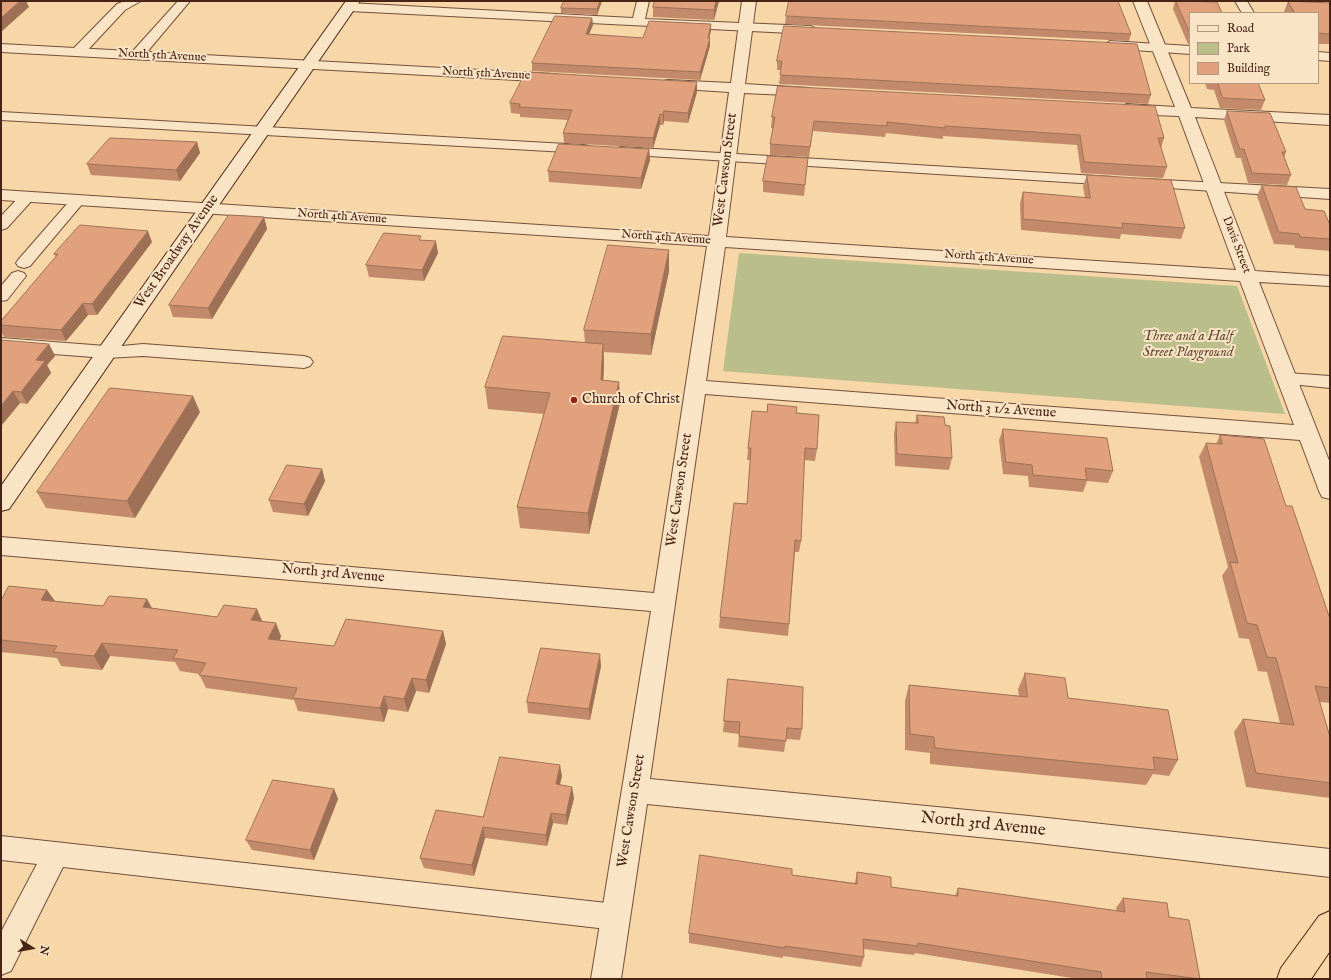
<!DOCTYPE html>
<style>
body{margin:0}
#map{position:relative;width:1331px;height:980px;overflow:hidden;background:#f7d6a8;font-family:"IM FELL English",serif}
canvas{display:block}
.frame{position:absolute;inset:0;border:2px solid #482416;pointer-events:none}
.legend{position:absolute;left:1189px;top:12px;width:130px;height:72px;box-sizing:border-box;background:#fae4c6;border:1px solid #b39780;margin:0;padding:5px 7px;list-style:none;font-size:12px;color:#482416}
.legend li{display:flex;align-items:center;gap:8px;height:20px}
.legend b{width:20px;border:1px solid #b39780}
.north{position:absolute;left:12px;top:928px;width:40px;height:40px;-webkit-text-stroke:3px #fae4c6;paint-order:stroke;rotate:101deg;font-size:11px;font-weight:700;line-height:16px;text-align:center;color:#482416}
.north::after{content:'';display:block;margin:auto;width:14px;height:18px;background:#482416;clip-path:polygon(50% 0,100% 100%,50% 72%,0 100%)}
</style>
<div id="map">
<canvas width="1331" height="980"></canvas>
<div class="frame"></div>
<ul class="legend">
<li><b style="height:5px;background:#fae4c6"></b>Road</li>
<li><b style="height:11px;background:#b9be8a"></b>Park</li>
<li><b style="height:11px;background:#e1a17c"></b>Building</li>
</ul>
<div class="north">N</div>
</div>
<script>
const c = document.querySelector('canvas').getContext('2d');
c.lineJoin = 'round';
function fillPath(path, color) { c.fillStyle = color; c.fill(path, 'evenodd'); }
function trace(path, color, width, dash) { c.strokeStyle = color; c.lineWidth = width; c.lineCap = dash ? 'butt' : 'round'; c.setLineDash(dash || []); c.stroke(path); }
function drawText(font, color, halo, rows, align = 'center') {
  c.font = font + ' "IM FELL English",serif'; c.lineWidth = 4; c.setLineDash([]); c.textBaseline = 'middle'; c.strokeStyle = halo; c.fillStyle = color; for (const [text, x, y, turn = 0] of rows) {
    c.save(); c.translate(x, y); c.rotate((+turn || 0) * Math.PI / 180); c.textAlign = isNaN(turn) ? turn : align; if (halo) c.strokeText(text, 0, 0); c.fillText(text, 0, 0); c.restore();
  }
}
fillPath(new Path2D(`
 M739 253 1237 286 1285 414 723 371Z`), '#b9be8a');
const lane = new Path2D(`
 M125 1H141L125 10 83 55H73L72 52 73 49 117 4Z
 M178 1H190L142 58H132L131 55 132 52Z
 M637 1H649L645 19 811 26 817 30 811 34 349 11 343 7 349 3 633 18Z
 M1235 1H1247L1254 13H1242Z
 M1110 41 1190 46V54L1106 48 1104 45Z
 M1318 52 1330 53V61L1318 60Z
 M1 112 584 145 589 146 591 149 589 152 584 153 1 120Z
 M622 147 1113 177 1118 178 1120 181 1118 184 1113 185 617 154 615 151 617 148Z
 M1145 179 1330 189V199L1140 186 1138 183 1140 180Z
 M27 192 32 194 35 197 7 228 1 230V216L22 194Z
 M78 195 83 197 86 200 83 203 30 266 24 268 18 266 16 263 18 260 73 197Z
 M18 271 24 273 26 276 7 300 1 301V286L12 273Z
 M143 344 304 356 310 358 313 362 310 366 304 368 143 356 106 358 100 356 97 352 100 348Z
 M1287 373 1330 376V388L1281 383 1278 379 1281 375Z
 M1 836 616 904 626 908 630 917 626 926 616 930 63 867 11 971 1 975V932L37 864 1 860Z`);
const street = new Path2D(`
 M742 1H756L745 84 808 88 813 89 815 92 813 95 808 96 744 93 726 237 1236 270 1179 116 1127 114 1122 112 1119 109 1122 106 1127 104 1175 107 1133 1H1147L1191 108 1330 115V125L1195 117 1255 271 1330 276V286L1259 282 1330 463V499L1322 497 1319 491 1300 440 705 394 650 779 1029 816 1330 849V877L1029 842 647 804 621 979H591L651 611 1 555V537L654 593 707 246 1 200V190L709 236 729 92 668 88 663 87 661 84 663 81 668 80 731 83ZM725 247 1240 281 1294 425 706 381Z
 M1 44 554 74 559 75 561 78 559 81 554 82 1 52Z
 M1 338 106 346 113 348 116 352 113 356 106 358 1 350Z`);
const secondary = new Path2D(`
 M346 1H360L9 509 1 511V486Z`);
const highway = new Path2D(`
 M1330 911V951L1311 979H1277L1281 968 1319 916Z`);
trace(lane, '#74503a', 2);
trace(street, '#74503a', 2);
trace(secondary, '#482416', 2);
trace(highway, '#482416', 2);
fillPath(lane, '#fae4c6');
fillPath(street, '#fae4c6');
fillPath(secondary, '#fae4c6');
fillPath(highway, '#f7d6a8');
fillPath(new Path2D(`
 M602 1 597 15 561 13V8Z
 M655 1H719L714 20 653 17V7Z
 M1175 1H1203L1190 13V45L1188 44 1173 9Z
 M1288 1 1330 3V44H1318V13H1285L1284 12Z
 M786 16 1131 34 1129 41 785 24Z
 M592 18 593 25 589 34 643 38 711 31 709 38H710V46L700 80 532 71V63Z
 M777 61 1151 95 1148 104 779 84 781 70H777Z
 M697 82V92L688 123 664 121 663 125H660L653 148 564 143 563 133 568 120 520 117V114L511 113 510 103Z
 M1205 83H1258L1265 100 1261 110 1220 108 1214 90 1207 89Z
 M778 86 1164 138 1161 148 1167 167 1163 178 1081 173 1077 145 943 136V139L886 133 885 137 813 131 809 157 770 155V144L774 128H771L772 117Z
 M1227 111 1286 152 1284 158 1291 175 1287 185 1248 183 1241 158H1236L1224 120Z
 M197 142 200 153 180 181 91 175 87 164Z
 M649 149 650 160 641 189 549 182 548 171Z
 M808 158 804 196 763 192V181Z
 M1087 175 1185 228 1181 239 1121 234 1120 239 1021 230 1020 203 1023 192 1085 198 1083 186Z
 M1262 185 1305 209 1330 225V251L1295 248 1294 245 1274 244 1257 196Z
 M264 217 267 229 212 319 173 317 169 305Z
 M421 240 438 253 424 281 369 277 366 265Z
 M152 242 97 315H88L66 341 4 337 1 331V321L56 257 54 254Z
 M669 250V271L651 355 604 352V366L603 380 619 382 620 403 589 534 520 528 517 507 544 414 488 409 485 387 585 343 584 330Z
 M1 340 49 344 55 356 47 365 51 373 27 404 20 403 1 426Z
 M200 412 135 518 46 508 37 492Z
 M767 412 796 413 817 449 815 461 804 460 801 541 799 552H795L788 636 719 628 720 617 747 504 750 460H747L748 448Z
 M917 415 952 458 949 470 895 466 894 434 896 422 915 423Z
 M1003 429 1113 471 1108 483 1087 481 1083 492 1029 487 1028 476 1003 474 999 440Z
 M1220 435 1286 506 1330 619V703L1320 702 1330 783V798L1246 787 1234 732 1243 719 1280 723 1267 672 1258 671 1249 639 1239 638 1222 576 1228 567 1199 457 1206 443 1216 444Z
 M322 469 325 481 308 516 273 512 269 500Z
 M47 590 55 601 103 606 147 599 152 608 217 617 262 621 281 636 280 640 334 646 443 631 446 644 429 693 416 691 408 712 388 709 384 722 298 711 294 700 206 688 199 674 180 671 175 662 110 656 102 670 61 666 57 658 1 652V598Z
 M601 666 590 720 528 713 527 702Z
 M1025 673 1068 698 1178 760 1169 776 1153 774 1146 785 930 764V753L905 750V701L909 685 1019 696 1018 689Z
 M728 679 802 729 800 740 786 739 784 752 738 747 739 734 723 732Z
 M562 776 560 785 574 798 567 825 553 823 547 846 485 838 474 876 424 868 420 858 483 817Z
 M334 789 338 799 314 860 252 850 246 840Z
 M857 872 891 887 955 896 958 888 1117 911 1116 908 1123 898 1169 917 1200 979H1078L915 953 914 955 863 949 864 957 861 967 783 956V958L689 943V933L792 875 855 883Z`), '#c28a6b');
fillPath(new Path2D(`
 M20 1H26L29 7 1 32V18Z
 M600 1H602L597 15V9Z
 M716 1H719L714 20V10Z
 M592 18 593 25 586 41V34Z
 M711 24V31L707 46 708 38Z
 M710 38V46L700 80V72Z
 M697 82V92L688 123V113Z
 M664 111V121L663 125V115Z
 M660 114V125L653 148V138Z
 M197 142 200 153 180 181 176 170Z
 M649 149 650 160 641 189V178Z
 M264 217 267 229 212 319 208 308Z
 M148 231 152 242 97 315 92 304Z
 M436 241 438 253 424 281 422 270Z
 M669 250V271L651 355V334Z
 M83 303 88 315 66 341 61 330Z
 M49 344 55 356 47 365 51 373 27 404 21 392 36 360Z
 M603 344 604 366 602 402 601 380Z
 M619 382 620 403 589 534 588 513Z
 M13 391 20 403 1 426V406Z
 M193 396 200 412 135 518 127 501Z
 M322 469 325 481 308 516 304 504Z
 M47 590 56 603 41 600Z
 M147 599 154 613 143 607Z
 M257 609 263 623 251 620Z
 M276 623 281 636 274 653 268 639Z
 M443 631 446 644 429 693 426 680Z
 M102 643 110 656 102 670 94 656Z
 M600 654 601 666 590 720 589 709Z
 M412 678 416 691 408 712 404 699Z
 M384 696 388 709 384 722 380 708Z
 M560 765 562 776 557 795 556 784Z
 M572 787 574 798 567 825 566 815Z
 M334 789 338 799 314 860 310 850Z
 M551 813 553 823 547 846 546 835Z
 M483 827 485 838 474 876 472 865Z`), '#9e7157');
const building = new Path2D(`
 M1 1H20L1 18Z
 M564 1H600L597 9 561 8Z
 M655 1H716L714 10 653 7Z
 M789 1H1118L1131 34 786 16Z
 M1176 1 1217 2 1222 13H1190V33Z
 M1288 1 1330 3V34L1318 33V13H1295Z
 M555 16 592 18 586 34 643 38 649 21 711 24 708 38H710L700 72 532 63Z
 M784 26 1137 44 1151 95 780 75 782 61H777Z
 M526 72 697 82 688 113 664 111 663 115 660 114 653 138 563 133 572 110 519 107 520 104 510 103Z
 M1218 83H1258L1265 100 1223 98Z
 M778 86 1155 106 1164 138H1158L1167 167 1084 162 1080 135 945 126V128L887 122V126L814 121 810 147 770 144 775 117H772Z
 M1227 111 1270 113 1286 152H1282L1291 175 1252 173 1244 149H1240Z
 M110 138 197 142 176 170 87 164Z
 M559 144 649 149 641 178 548 171Z
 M768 156 808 158 805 185 763 181Z
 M1087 175 1171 180 1185 228 1122 223 1123 228 1023 219V192L1090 198Z
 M1262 185 1296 187 1305 209 1324 211 1330 225V239L1300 237 1299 234 1279 232Z
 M229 215 264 217 208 308 169 305Z
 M80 225 148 231 92 304 83 303 61 330 1 325V321L58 254H54Z
 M384 233 421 236 419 240 436 241 422 270 366 265Z
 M608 245 669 250 651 334 584 330Z
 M503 336 603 344 601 380 619 382 588 513 517 507 550 393 485 387Z
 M1 340 49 344 36 360 45 361 21 392 13 391 1 406Z
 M110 388 193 396 127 501 37 492Z
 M768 404 797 407 796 413 819 415 817 449 805 448 801 541 795 540 789 624 720 617 734 503 747 504 751 448H748L752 411 767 412Z
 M917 415 944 417 945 425 950 426 952 458 897 454 896 422 918 423Z
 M1003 429 1107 438 1113 471 1085 468 1087 480 1033 475 1032 465 1006 462Z
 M1220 435 1264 439 1286 506H1292L1330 619V688L1315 686 1330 737V783L1256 773 1243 719 1294 725 1276 658 1267 657 1257 625 1247 623 1230 562 1238 563 1206 443 1222 444Z
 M287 465 322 469 304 504 269 500Z
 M9 586 47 590 41 600 103 606 109 596 147 599 143 607 217 617 224 605 257 609 251 620 276 623 268 639 334 646 346 619 443 631 426 680 412 678 404 699 384 696 380 708 293 698 297 688 199 675 206 663 173 658 178 650 102 643 94 656 53 652 57 646 1 640V598H2Z
 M541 648 600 654 589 709 527 702Z
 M1025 673 1065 678 1068 698 1168 710 1178 760 1153 757 1155 770 935 748 934 737 910 734 909 685 1027 697Z
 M728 679 803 687 802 729 787 728 786 741 739 736 740 722 724 721Z
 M500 757 560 765 556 784 572 787 566 815 551 813 546 835 483 827 472 865 420 858 436 810 483 817Z
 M273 780 334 789 310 850 246 840Z
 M700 855 792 869V875L857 884V872L891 877V887L958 896V888L1125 912 1123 898 1167 903 1169 917 1189 920 1200 979 1146 972 1147 979H1102L1101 972 918 943V946L863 939 864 957 785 946V948L689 933Z`);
fillPath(building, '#e1a17c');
trace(building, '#9e7157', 1);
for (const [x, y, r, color] of [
 [574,400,4,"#8f2418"]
]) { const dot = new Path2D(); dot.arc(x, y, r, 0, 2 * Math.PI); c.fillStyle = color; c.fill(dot); trace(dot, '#fae4c6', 1.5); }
drawText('12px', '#482416', '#fae4c6', [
 ["North 5th Avenue",162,56,3],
 ["North 5th Avenue",486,74,3],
 ["North 4th Avenue",342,217,4],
 ["North 4th Avenue",666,238,4],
 ["Davis Street",1236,245,69],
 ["North 4th Avenue",989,258,4]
]);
drawText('14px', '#482416', '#fae4c6', [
 ["West Cawson Street",726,170,-83],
 ["West Broadway Avenue",177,252,-55],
 ["North 3 1/2 Avenue",1001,410,4],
 ["West Cawson Street",680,490,-82],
 ["North 3rd Avenue",333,574,5],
 ["West Cawson Street",632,811,-81]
]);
drawText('italic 14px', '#644a33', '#fae4c6', [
 ["Three and a Half",1188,337],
 ["Street Playground",1188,353]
]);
drawText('14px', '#482416', '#fae4c6', [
 ["Church of Christ",582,400]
], 'left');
drawText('17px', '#482416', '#fae4c6', [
 ["North 3rd Avenue",983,825,6]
]);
</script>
